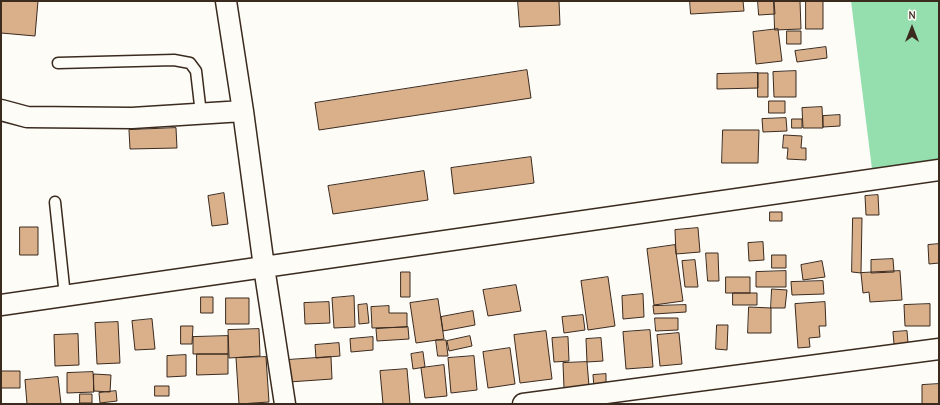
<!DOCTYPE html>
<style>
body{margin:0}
#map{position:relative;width:940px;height:405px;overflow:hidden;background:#fdfcf7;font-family:"Comic Neue",sans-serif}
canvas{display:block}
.frame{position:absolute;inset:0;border:2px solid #3b2a1e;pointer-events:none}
.north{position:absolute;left:892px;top:8px;width:40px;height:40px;-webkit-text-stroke:3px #fdfcf7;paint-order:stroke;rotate:0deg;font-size:11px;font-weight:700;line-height:16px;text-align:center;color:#3b2a1e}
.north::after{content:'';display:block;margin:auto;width:14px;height:18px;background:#3b2a1e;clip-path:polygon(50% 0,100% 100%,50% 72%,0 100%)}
</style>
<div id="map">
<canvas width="940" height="405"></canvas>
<div class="frame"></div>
<div class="north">N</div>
</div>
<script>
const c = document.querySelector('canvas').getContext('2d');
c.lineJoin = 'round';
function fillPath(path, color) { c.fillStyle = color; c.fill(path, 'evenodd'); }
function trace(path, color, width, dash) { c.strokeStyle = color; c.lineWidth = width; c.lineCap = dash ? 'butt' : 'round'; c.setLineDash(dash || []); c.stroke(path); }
fillPath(new Path2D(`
 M851 1H939V161L872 169Z`), '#95deae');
const building = new Path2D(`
 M1 1H38L35 36 1 33Z
 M518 1H559L560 25 520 27Z
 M690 1H743L744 11 691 14Z
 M758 1H774L775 14 759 15Z
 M774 1H800L801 29 775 30Z
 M806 1H823V29H806Z
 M778 29 782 61 756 64 753 32Z
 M787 31H801V44H787Z
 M826 47 827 58 797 62 795 51Z
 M527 70 531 98 319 130 315 103Z
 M796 71V97H774L773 72Z
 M758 73V88L717 89V74Z
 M758 73H768V97H758Z
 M769 101H785V113H769Z
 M822 107 823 128H803L802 108Z
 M840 115V126L823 127V116Z
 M786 118 787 131 763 132 762 119Z
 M792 119H802V128H792Z
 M176 128 177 148 130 149 129 130Z
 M723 130H759L758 163H722Z
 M784 135 802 136 801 148H806V160L787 159 788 148H783Z
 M531 157 534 183 454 194 451 168Z
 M424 171 428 200 333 214 328 186Z
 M224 193 228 224 212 226 208 196Z
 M878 195 879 215H866L865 196Z
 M770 212H782V221H770Z
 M853 218H862L861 273 852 272Z
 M20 227H38V255H20Z
 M698 228 700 252 676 254 675 230Z
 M763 242 764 260 749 261 748 243Z
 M939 244V263L929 264 928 245Z
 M675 245 683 301 654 305 647 249Z
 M706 253H718L719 281H708Z
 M772 255H786V268H772Z
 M893 259 894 272 871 273V260Z
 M695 260 698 287H685L682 261Z
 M822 261 825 277 803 280 801 265Z
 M786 271V287H756V272Z
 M900 271 902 300 870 302 869 292 863 293 861 273Z
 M401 272H410V297H401Z
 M608 277 615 326 588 330 581 281Z
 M726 277H750V293H726Z
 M823 281 824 294 792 295 791 282Z
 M516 285 521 311 488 316 483 290Z
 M772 289 787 290 785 308H771Z
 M733 293H757V305H733Z
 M643 294 644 317 623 319 622 296Z
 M354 296 355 327 334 328 332 298Z
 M201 297H213V313H201Z
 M226 298H249V324H226Z
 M438 299 444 339 416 343 410 303Z
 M329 302 330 323 305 324 304 303Z
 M825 302 826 326H819L820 337 809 338 810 347 798 348 795 304Z
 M367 304 369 323 359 324 358 305Z
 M930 304V326H905L904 305Z
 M686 305V312L654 314 653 306Z
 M389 306V313H407V327L372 328 371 307Z
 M749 307 771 308V333H748Z
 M473 311 475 325 443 331 441 317Z
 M583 315 585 330 564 333 562 317Z
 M655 318H678V330L656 331Z
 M152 319 155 349 135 350 132 321Z
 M118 322 120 363 97 364 95 323Z
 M717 325H728L727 350 716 349Z
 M181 326H193L192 344H181Z
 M408 327 409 339 377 341 376 329Z
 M259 329 260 356 229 358 228 330Z
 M650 330 653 367 626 369 623 332Z
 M546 331 552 379 520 383 514 335Z
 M907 331 908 343 894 344 893 332Z
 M679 333 682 364 660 366 657 335Z
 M78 334 79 365 55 366 54 335Z
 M228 336V354H193V337Z
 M470 336 472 346 449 351 447 341Z
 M373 337V350L351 352 350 339Z
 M568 337 569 361 554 362 552 338Z
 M601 338 603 361 587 362 586 339Z
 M436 340H446L448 356H438Z
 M339 343 340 356 316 358 315 345Z
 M510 348 515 384 488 388 483 352Z
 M423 352 425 367 413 369 411 354Z
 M197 354H228V374L197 375Z
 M186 355V376L167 377V356Z
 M474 356 477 390 451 393 448 358Z
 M266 357 269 402 239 404 236 358Z
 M331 357 332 379 289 382 287 360Z
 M587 362 589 386 564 388 563 363Z
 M444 365 447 396 425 398 421 368Z
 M407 369 410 404H383L380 371Z
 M1 371H20V388H1Z
 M93 372 94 392 67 393V373Z
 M94 374 111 375 110 392 94 391Z
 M606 374V386L594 387 593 375Z
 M58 377 61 404H27L25 380Z
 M939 384V404H922V385Z
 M155 386H169V396H155Z
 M116 391 117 401 100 403 99 393Z
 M80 394H92V403H80Z`);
fillPath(building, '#dab08b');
trace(building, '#3b2a1e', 1);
const lane = new Path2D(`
 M58 63 174 60 190 63 196 71 201 114
 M55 202 65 296`);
const street = new Path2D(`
 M226 1 243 111 264 267 285 404
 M1 110 27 117 132 118 243 111
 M1 305 264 267 939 170
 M523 404 939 349`);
trace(lane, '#3b2a1e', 13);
trace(street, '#3b2a1e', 23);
trace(lane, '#fdfcf7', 10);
trace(street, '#fdfcf7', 20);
</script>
